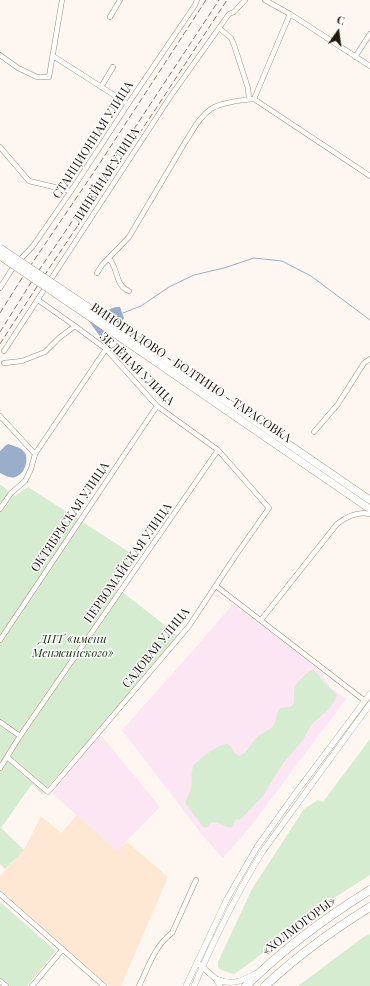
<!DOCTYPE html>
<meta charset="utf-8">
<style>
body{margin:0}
#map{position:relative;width:370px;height:986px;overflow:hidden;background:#fdf6f1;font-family:"Playfair Display",serif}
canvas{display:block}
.north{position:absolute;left:318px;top:12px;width:40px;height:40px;-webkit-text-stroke:3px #fff;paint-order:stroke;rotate:14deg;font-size:11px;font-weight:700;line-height:16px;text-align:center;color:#22180e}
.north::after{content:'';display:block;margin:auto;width:14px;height:18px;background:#22180e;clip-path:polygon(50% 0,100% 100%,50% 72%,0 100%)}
</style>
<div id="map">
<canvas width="370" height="986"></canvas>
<div class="north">С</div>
</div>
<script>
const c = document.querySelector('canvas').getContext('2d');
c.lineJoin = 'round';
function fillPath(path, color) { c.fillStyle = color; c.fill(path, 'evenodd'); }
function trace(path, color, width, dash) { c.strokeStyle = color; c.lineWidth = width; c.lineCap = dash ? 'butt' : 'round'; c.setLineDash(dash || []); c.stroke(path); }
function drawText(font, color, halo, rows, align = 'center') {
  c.font = font + ' "Playfair Display",serif'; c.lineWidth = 3; c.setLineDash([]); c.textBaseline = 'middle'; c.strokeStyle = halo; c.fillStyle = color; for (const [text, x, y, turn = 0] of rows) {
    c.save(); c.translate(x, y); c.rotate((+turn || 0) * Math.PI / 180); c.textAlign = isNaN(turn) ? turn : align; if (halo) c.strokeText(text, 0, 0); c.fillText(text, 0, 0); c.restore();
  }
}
fillPath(new Path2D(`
 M77 815 117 850 127 842 168 877 121 986H109L58 943 0 889V876L25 848 41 816 61 833Z`), '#fee8d4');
fillPath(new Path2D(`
 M233 604 322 672 330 687 346 699 251 826 223 858 203 836 122 730 189 655Z
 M100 734 160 807 117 851 52 793Z`), '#fde6f4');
fillPath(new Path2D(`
 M0 484 15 496 28 487 137 557 117 588 179 636 42 794 32 784 1 828 24 850 5 869 0 864Z
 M314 670 325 683 337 695 336 698 329 709 311 725 303 740 284 762 263 796 240 820 236 819 232 827C223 829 220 819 210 823L208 827 204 828 187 806C183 799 190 796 191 789 193 782 190 774 193 767 195 761 222 742 228 744 232 746 233 751 236 754L239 756C249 752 250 744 257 737 261 733 269 731 273 726 277 721 276 713 280 708L288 707 292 706 294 702V690L297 683 309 671Z
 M370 739V875L309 914 254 960 234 974 221 970 218 967V962L252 889 304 809 318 800 323 802Z
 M0 902 56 951 27 986H0Z
 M370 934V986H298L362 938Z`), '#d6ecd0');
fillPath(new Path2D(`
 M116 307H120L124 318C119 327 114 337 104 342L91 324 89 321 102 312Z
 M8 444C14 446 21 447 25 453 29 461 24 475 15 477 10 479 5 475 0 473V451L5 446Z`), '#9aadca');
trace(new Path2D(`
 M123 313 141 306 169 287 194 275 224 268 254 258 282 261 311 276 370 320`), '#9aadca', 1);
const minor = new Path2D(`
 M265 0 290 14 370 66
 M110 17 120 0
 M219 28 231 38 234 45 248 88 249 99
 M0 55 18 68 37 77H49L62 0
 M53 56 128 104
 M355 57 370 34
 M101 87 113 67
 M254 99 370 176
 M0 147 29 181 71 191
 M109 258C111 261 113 264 114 267 118 276 118 287 129 291
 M97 273 102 265 129 237 184 144C192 132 199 117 211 109 222 102 242 100 254 99L290 14
 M0 288 14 266 33 246 71 191 128 104 195 5 197 0
 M4 351 170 97 229 14 234 12 245 0
 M4 363 22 361 45 352 59 338 75 326
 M0 416 35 454
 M314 432 338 404 364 363 370 359
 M0 509 11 493 25 481 31 469 35 454 106 349
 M216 586 365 701
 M261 620 337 524C347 516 358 511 370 514
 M0 640 157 406
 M0 722 20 736
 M7 757 48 792 189 626 236 555 269 508 218 450 157 406 106 349 75 326 38 300
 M0 768 20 736 218 450
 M0 894 104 986
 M0 981 6 986
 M32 986 63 949
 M139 986C148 968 155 945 172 933L196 880`);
const tertiary = new Path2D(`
 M200 965 216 979 220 986
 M216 979C233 986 242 981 257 973
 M186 986 227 899 257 847 295 794 370 694
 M194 986C214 940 236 894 263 851L370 704`);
const primary = new Path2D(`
 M125 332 370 500
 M121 338 370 509`);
const trunk = new Path2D(`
 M246 986C283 949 325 918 370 890
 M265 986C297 956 333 930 370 907`);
trace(minor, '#a78b72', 5.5);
trace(tertiary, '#a78b72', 6);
trace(primary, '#a78b72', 8);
trace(trunk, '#a78b72', 9);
trace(minor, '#fff', 4.5);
trace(tertiary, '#fff', 5.5);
trace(primary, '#fff', 7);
trace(trunk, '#fff', 8);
trace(new Path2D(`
 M0 313 22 278 96 169 206 0
 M0 332 37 273 105 173 219 0
 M0 344 36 288 155 110 227 0`), '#877e76', 1, [6, 3]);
const primaryBridge = new Path2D(`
 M0 248 125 332
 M0 256 121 338`);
trace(primaryBridge, '#a78b72', 8, []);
trace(primaryBridge, '#fff', 7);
drawText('12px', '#22180e', '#fff', [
 ["СТАНЦИОННАЯ УЛИЦА",93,140,-57],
 ["ЛИНЕЙНАЯ УЛИЦА",106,176,-57],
 ["ЗЕЛЁНАЯ УЛИЦА",137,369,44],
 ["ВИНОГРАДОВО - БОЛТИНО - ТАРАСОВКА",191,373,34],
 ["ОКТЯБРЬСКАЯ УЛИЦА",70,517,-56],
 ["ПЕРВОМАЙСКАЯ УЛИЦА",128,563,-55],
 ["САДОВАЯ УЛИЦА",156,648,-51],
 ["«ХОЛМОГОРЫ»",299,926,-37]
]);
drawText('italic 12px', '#14340a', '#fff', [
 ["ДНТ «имени",73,639],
 ["Менжинского»",73,653]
]);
</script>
